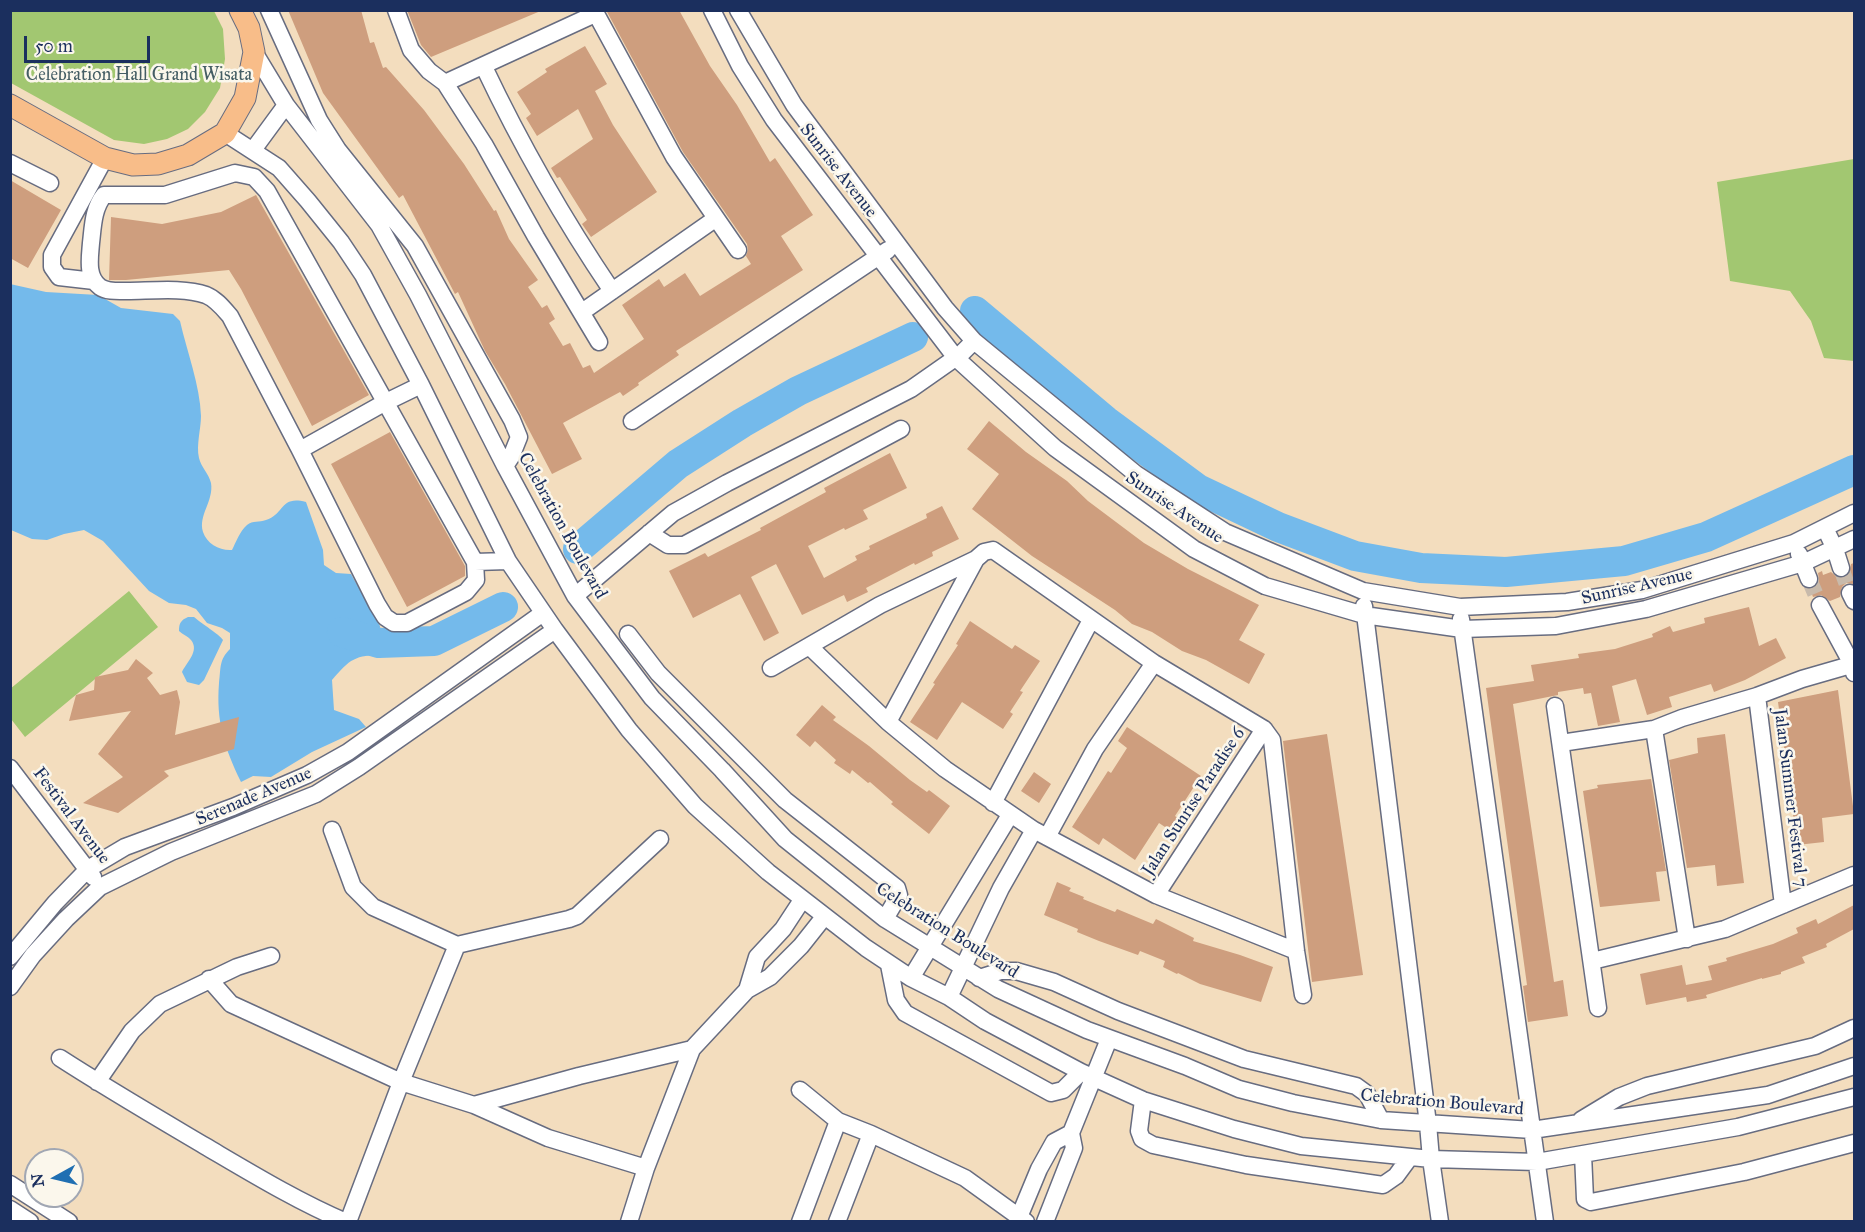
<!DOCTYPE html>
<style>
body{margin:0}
#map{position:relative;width:1865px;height:1232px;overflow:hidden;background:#f3ddbe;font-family:"IM FELL Great Primer",serif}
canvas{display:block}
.frame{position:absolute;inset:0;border:12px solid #1b2f5e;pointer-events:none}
.north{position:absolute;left:24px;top:1148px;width:60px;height:60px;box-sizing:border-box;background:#fbf7ec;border:2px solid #a1a7b3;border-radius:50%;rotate:262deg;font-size:16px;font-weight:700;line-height:24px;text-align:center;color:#1b2f5e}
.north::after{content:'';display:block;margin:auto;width:21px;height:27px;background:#1f6fb2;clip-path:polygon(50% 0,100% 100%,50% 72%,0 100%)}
.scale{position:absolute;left:24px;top:36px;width:126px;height:27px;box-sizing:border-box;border:3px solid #1b2f5e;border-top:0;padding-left:8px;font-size:18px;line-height:21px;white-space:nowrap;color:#1b2f5e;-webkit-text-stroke:4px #fbf7ec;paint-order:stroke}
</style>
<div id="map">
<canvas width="1865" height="1232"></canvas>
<div class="frame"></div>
<div class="north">N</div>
<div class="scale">50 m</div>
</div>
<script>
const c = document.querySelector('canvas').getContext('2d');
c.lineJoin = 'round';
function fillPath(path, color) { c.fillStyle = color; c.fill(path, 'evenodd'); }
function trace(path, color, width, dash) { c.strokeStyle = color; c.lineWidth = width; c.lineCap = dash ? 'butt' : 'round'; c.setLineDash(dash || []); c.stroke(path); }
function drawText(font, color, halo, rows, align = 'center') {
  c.font = font + ' "IM FELL Great Primer",serif'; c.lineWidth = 5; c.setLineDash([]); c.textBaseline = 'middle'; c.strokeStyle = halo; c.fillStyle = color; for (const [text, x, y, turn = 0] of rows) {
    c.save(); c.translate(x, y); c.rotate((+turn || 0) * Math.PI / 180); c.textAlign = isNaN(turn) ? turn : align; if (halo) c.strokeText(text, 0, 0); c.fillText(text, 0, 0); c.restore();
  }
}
fillPath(new Path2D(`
 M11 10 214 11 223 29 225 59 220 88 205 112 188 129 167 139 144 144 114 140 11 83Z
 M1854 159V361L1824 358 1811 321 1790 291 1730 281 1717 182Z
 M129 591 158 627 25 737 11 719 10 689Z`), '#a2c771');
fillPath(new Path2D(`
 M10 284 46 292 98 295 121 308 173 314 180 321C187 352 200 385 201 416 201 429 196 445 199 458 201 467 209 474 211 483 214 501 198 515 203 532 207 544 220 551 232 550 236 542 240 531 247 525 253 520 259 523 266 520 285 514 280 495 306 502L323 550 324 565 336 573 351 574 380 626 379 643 383 655C355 655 350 659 332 680L334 710 359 719 366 727 312 752 271 777 253 776 241 782C224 747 216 721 219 683 221 667 219 660 230 649V633L222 628 207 623 196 609 186 605 169 603 149 591 103 541 84 530 64 534 47 540 32 539 11 530Z
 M188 617H194C202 624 219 634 223 640L204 680 199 685 187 682 182 672C186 663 200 651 191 640 188 636 183 635 179 631 179 623 181 620 188 617Z`), '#74baeb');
trace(new Path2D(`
 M975 311 1106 421 1198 489 1278 527 1355 556 1421 568 1506 572 1624 561 1706 537 1854 470
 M578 549 678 464 742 423 798 391 913 337
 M342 632 379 643 434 641 503 607`), '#74baeb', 30);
fillPath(new Path2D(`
 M288 10H361L370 43 374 42 383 68 386 67 424 110 464 164 494 211 496 210 509 239 538 280 528 287 542 308 547 305 555 319 549 323 563 346 570 343 583 368 590 365 594 373 644 339 622 305 659 279 664 287 685 273 700 296 751 264 746 256 748 250 747 244 683 152 606 10H679L710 66 737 105 770 162 775 158 813 215 781 236 803 270 676 351 679 355 638 383 639 385 623 396 620 392 563 423 582 459 552 474 505 384 485 351 458 292 455 294 403 195 399 198 323 93Z
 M407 10H543L431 57 421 45Z
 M585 46 607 84 595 91 613 125 657 192 591 237 582 224 587 220 560 177 557 178 551 168 593 139 578 109 537 136 526 118 531 114 517 92 547 72 545 69Z
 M10 180 61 210 28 268 10 258Z
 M256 195 369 395 312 426 241 289 229 270 126 280H109L111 217 162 224 221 212Z
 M989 421 1026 452 1067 481 1088 501 1144 543 1188 569 1259 605 1239 640 1265 654 1249 684 1206 660 1182 651 1152 632 1132 624 1115 610 1032 556 972 509 999 474 967 449Z
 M390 432 465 566V576L407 607 331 464Z
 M890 453 907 488 863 510 868 519 845 530 844 528 808 546 824 578 857 560 855 556 870 549 869 546 927 518 926 514 942 506 959 539 932 552 933 556 915 565 914 563 866 588 868 592 847 602 844 595 802 615 776 564 751 577 779 633 764 641 740 594 693 618 669 571 705 553 708 557 761 530 760 528 826 492 824 488Z
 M1854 563V584L1846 583 1842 587 1840 597 1830 601 1821 595 1813 597 1810 589 1818 585 1819 580 1818 573 1822 571 1823 575 1831 572 1838 578H1844L1849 575 1851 564Z
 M1749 607 1759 646 1776 638 1786 658 1745 680 1714 692 1711 684 1669 697 1672 707 1647 715 1636 679 1612 686 1620 722 1598 726 1591 693 1584 694 1583 688 1558 692V695L1513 704 1554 982 1563 980 1568 1016 1528 1022 1523 986 1527 985 1486 688 1534 681 1531 665 1579 658 1578 654 1615 649 1653 637 1652 634 1670 626 1673 632 1705 623 1704 618Z
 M970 621 1012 649 1015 645 1040 661 1020 691 1023 692 1010 712 1013 714 1003 729 962 702 937 740 910 722 935 684 933 683 958 645 956 644Z
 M136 659 153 673 147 678 160 695 177 690 180 702 175 735 239 717 234 749 164 771 169 776 118 813 83 803 123 777 98 754 131 711 69 721 76 695 94 690 95 677 128 670Z
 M1838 690 1854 814 1822 818 1824 842 1797 845 1778 702Z
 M822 705 836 717 833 720 869 746 910 780 927 792 929 790 950 806 929 834 891 804 893 802 870 782 868 783 852 770 850 774 834 763 836 760 815 741 810 747 796 735Z
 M1127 727 1201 776 1175 816 1179 819 1171 831 1159 823 1135 860 1103 838 1099 845 1072 827 1108 771 1111 773 1127 748 1118 741Z
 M1327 734 1363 975 1312 982 1283 741Z
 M1725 734 1744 883 1717 886 1715 865 1687 868 1669 760 1698 753 1697 738Z
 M1034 772 1051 784 1039 803 1021 791Z
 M1651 779 1666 871 1656 872 1660 901 1600 907 1583 791 1598 788 1597 785Z
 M1057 882 1071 888 1069 891 1084 897 1083 899 1115 912 1117 909 1153 924 1156 919 1194 938 1193 941 1240 955 1273 967 1261 1002 1200 984 1178 973 1177 974 1163 967 1165 961 1140 951 1138 955 1099 941 1077 932 1078 929 1044 915Z
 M1854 905V929L1826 944 1827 947 1802 957 1805 963 1781 972V974L1762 979V978L1706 995 1707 998 1687 1002 1686 997 1646 1005 1640 974 1682 965 1686 985 1712 980 1708 966 1727 961 1726 958 1773 944 1798 933 1796 928 1816 919 1818 924Z`), '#ce9e7e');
trace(new Path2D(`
 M1841 568 1850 593
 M1809 579 1820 605`), '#c8baab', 16, [16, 8]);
const minor = new Path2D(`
 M269 10 319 120 338 150 415 246 512 420 519 437 511 457 505 466
 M396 10 411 50 429 71 445 83 484 144 536 237 599 342
 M594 10 674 157 738 250
 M712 10 740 66 774 120 956 358 1055 448 1194 549 1265 586 1364 615 1462 629 1556 626 1646 609 1803 563 1854 539
 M738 10 794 105 945 308 974 341 1136 474 1225 532 1363 591 1460 607 1567 602 1642 590 1794 543 1854 513
 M254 52 286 105 379 225 418 295 505 466 575 596 652 698 722 770 785 839 885 919 998 989 1087 1030 1185 1066 1239 1089 1293 1103 1381 1120 1532 1130 1768 1095 1854 1066
 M484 67C521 145 564 220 612 291
 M445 83 595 14
 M225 133 279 168 308 201 341 242 363 275 421 385 508 561 555 630 629 730 695 806 768 872 866 948 911 978 949 997 985 1021 1081 1072 1143 1100 1234 1129 1301 1146 1431 1159 1537 1162 1738 1127 1854 1097
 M253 150 286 105
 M10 163 50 183
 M235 173 254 177 267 191 475 562 476 580 466 592 407 623H394L385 617 377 604 300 450 230 316C223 308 216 299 206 295 184 287 150 291 127 291 118 291 107 292 100 287 86 277 90 257 91 243 93 226 93 209 104 195H165Z
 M94 281 59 277 52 267V255L105 158
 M582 312 715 219
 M632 421 888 250
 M300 450 384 403 421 385
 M1825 528 1835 549 1841 568
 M649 533 668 545H684L901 429
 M1799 554 1809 579
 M475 562 508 561
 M1850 593 1854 601
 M575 596 673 513 727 483 911 389 961 354 974 341
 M1820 605 1853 666 1854 673
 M1364 606 1428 1124 1431 1159 1440 1222
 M1461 619 1545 1222
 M628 634 658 673 785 800 897 888 899 895 885 919
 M810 647 888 722 945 769 1034 830 1156 895 1296 951
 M771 668 880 605 976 559 984 552 993 550 1154 663 1264 729 1272 740 1296 951 1303 995
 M1757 696 1783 905
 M1555 706 1598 1008
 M888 722 976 559
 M1654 729 1687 939
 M1561 743 1654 729 1682 718 1757 696 1802 679 1854 664
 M10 768 93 877
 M993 803 1091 620
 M332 830 353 887 373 907 457 945 569 919 577 916 660 839
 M1047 837 1095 749 1154 663
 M1156 895 1264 729
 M10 957 55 903 88 869 125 847 233 807 307 775 348 752 543 613
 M1592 961 1725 929 1854 875
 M889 965 896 1000 905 1013 1051 1093 1063 1090 1081 1072
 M911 978 1010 815
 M979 978 1001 971H1016L1054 982 1118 1011 1244 1059 1356 1086 1367 1094 1381 1120
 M209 979 231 1004 401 1082 474 1105 548 1138 646 1168
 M10 987 33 955 66 919 100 887 171 852 316 794 359 767 555 630
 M747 990 757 957 783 929 802 900
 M949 997 1001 888 1034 830
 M60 1058C108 1089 156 1117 205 1146 251 1173 297 1201 346 1222
 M97 1082 132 1031 160 1004 237 967 271 956
 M800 1090 838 1121 871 1134 965 1178 1026 1222
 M1143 1100 1139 1131 1142 1139 1153 1145 1246 1165 1383 1185 1396 1176 1410 1157
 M474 1105 579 1076 692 1049
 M1581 1120 1619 1097 1647 1086 1815 1046 1854 1028
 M1071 1133 1109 1039
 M1583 1154 1585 1199 1591 1202 1744 1172 1854 1143
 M10 1184 69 1222
 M10 1209 30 1222
 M348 1222 401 1082 457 945
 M629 1222 646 1168 692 1049 747 990 770 977 801 946 824 917
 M800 1222 838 1121
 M837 1222 871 1134
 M1017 1222 1039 1169 1054 1142 1071 1133 1074 1148 1045 1222`);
const major = new Path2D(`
 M10 105 105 158 133 165 158 164 188 155 225 133 245 98 254 52 249 28 240 10`);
trace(minor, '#676c80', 19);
trace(major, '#676c80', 23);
trace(minor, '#fff', 16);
trace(major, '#f8bd89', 21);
drawText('18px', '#445d64', '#fbf7ec', [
 ["Celebration Hall Grand Wisata",139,76]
]);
drawText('18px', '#1b2f5e', '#fbf7ec', [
 ["Sunrise Avenue",838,171,52],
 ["Sunrise Avenue",1174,508,34],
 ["Celebration Boulevard",562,526,61],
 ["Sunrise Avenue",1637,587,-13],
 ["Serenade Avenue",254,797,-23],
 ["Jalan Summer Festival 7",1790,798,83],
 ["Jalan Sunrise Paradise 6",1194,802,-57],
 ["Festival Avenue",71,816,53],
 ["Celebration Boulevard",947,931,32],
 ["Celebration Boulevard",1442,1103,5]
]);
</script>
